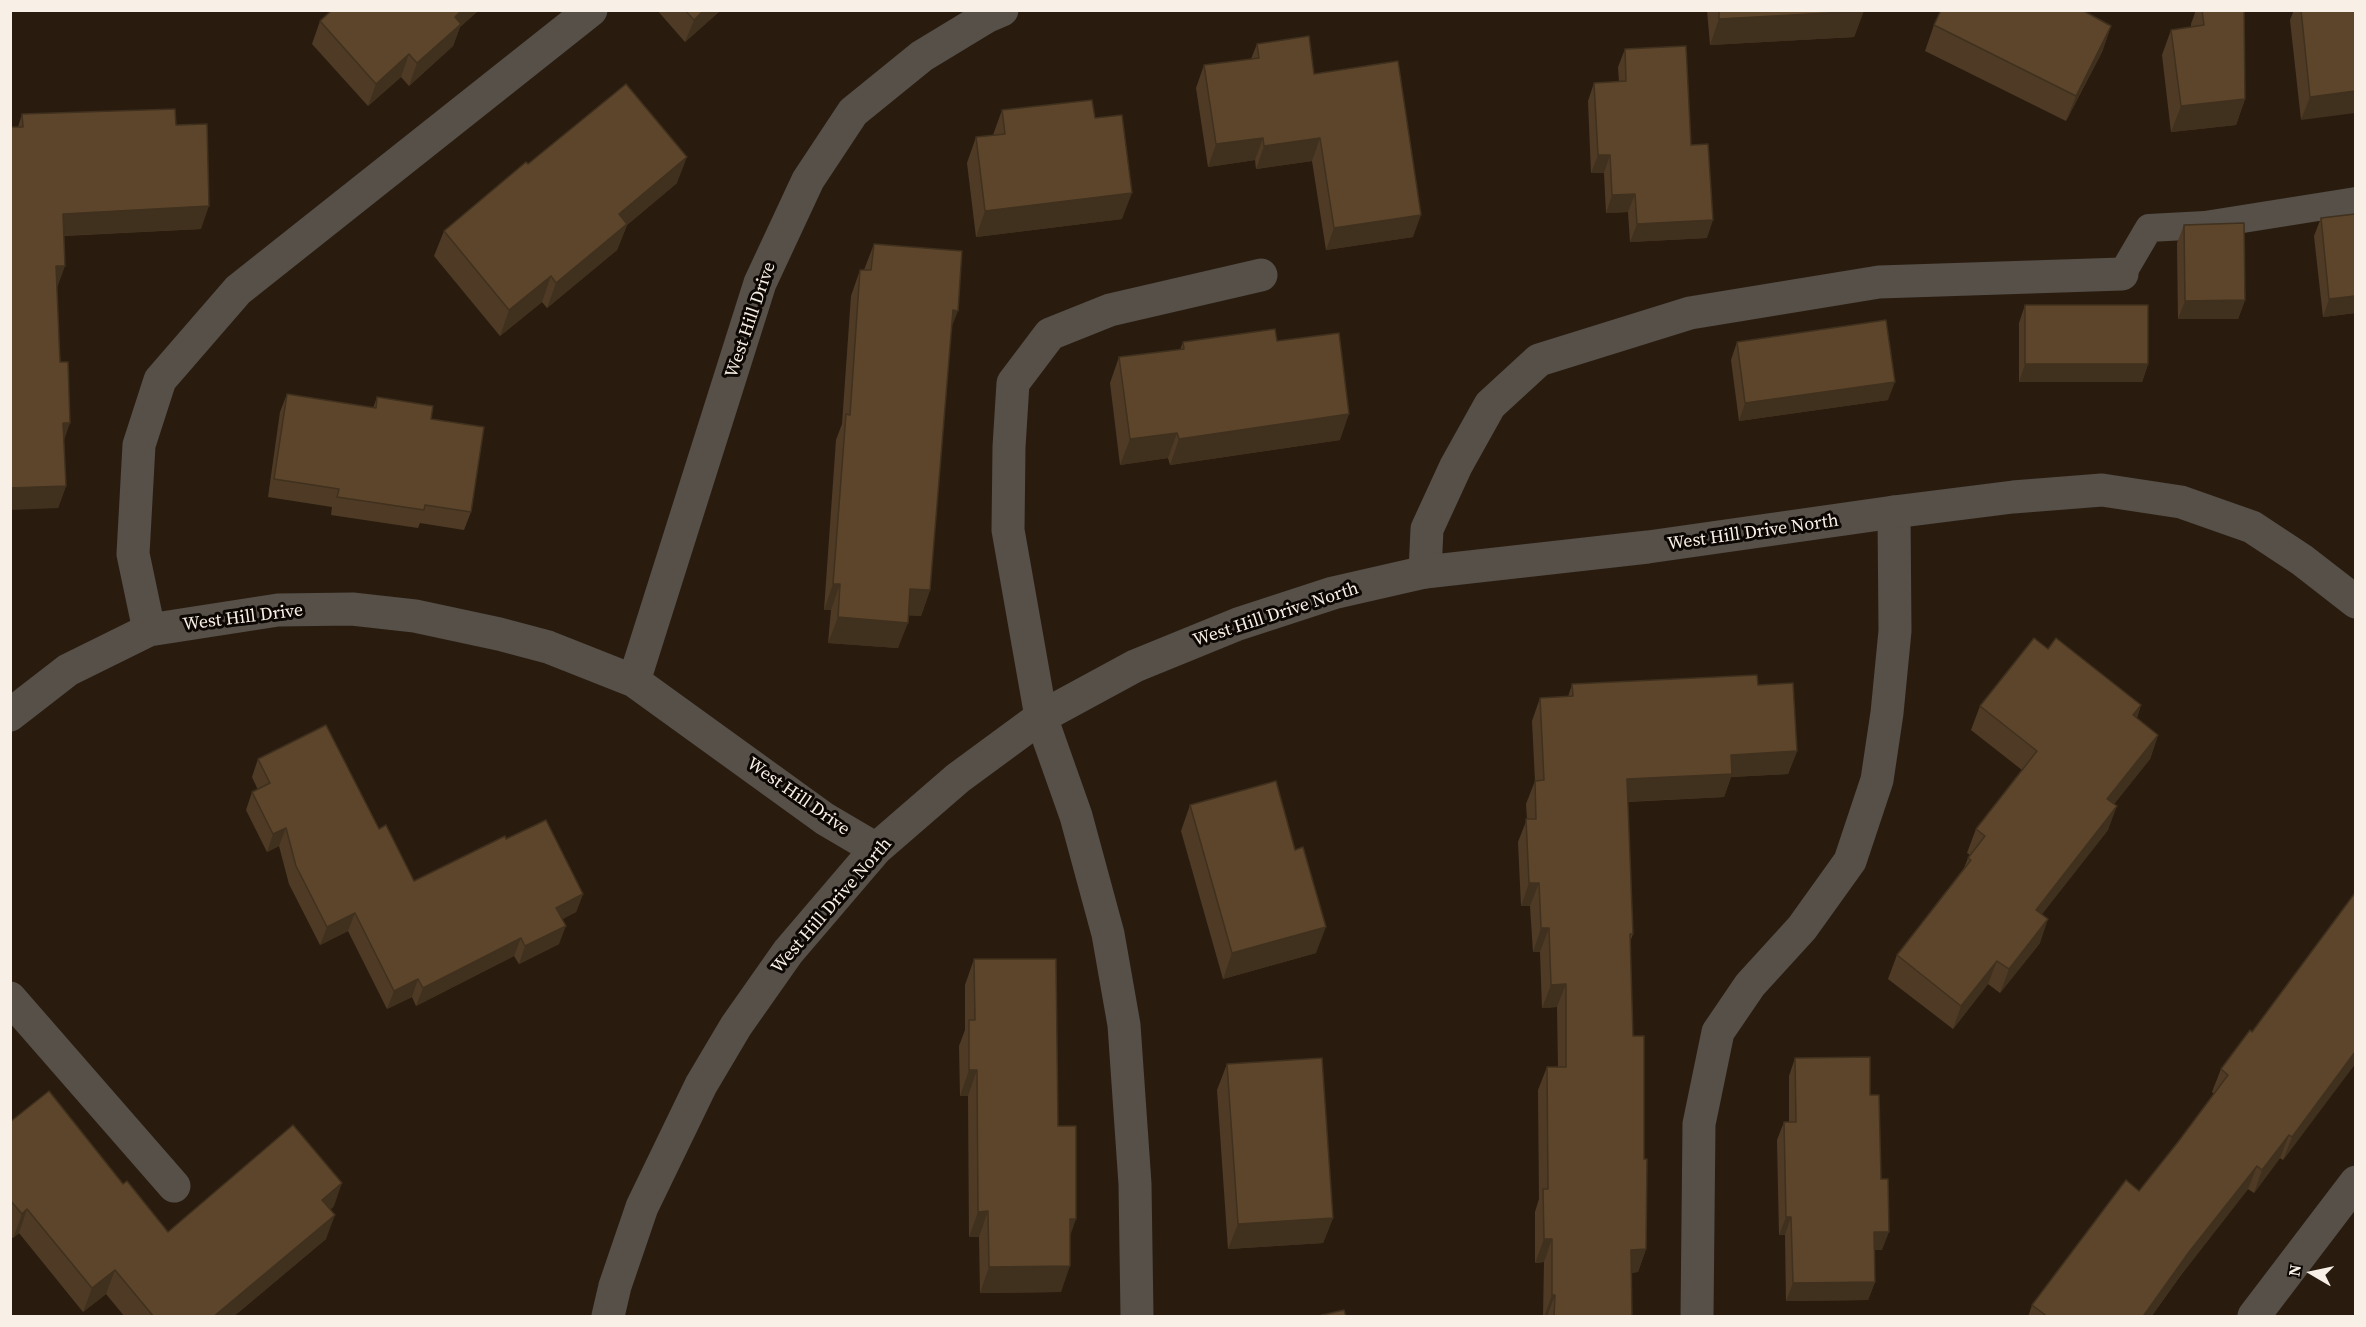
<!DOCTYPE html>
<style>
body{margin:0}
#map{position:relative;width:2366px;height:1327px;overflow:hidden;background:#291c0f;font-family:"Source Serif 4",serif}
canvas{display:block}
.frame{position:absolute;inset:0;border:12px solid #f8efe6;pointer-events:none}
.north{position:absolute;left:2282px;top:1243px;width:60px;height:60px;-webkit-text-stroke:4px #0d0704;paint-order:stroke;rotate:279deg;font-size:16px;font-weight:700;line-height:24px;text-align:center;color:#f8efe6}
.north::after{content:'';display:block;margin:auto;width:21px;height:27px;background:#f8efe6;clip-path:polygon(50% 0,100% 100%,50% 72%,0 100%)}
</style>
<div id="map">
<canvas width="2366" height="1327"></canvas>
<div class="frame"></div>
<div class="north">N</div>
</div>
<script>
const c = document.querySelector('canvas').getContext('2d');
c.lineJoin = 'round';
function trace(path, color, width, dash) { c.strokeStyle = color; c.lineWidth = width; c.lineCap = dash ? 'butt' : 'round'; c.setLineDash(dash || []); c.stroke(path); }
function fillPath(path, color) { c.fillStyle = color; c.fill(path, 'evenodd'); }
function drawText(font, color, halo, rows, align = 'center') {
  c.font = font + ' "Source Serif 4",serif'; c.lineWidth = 6; c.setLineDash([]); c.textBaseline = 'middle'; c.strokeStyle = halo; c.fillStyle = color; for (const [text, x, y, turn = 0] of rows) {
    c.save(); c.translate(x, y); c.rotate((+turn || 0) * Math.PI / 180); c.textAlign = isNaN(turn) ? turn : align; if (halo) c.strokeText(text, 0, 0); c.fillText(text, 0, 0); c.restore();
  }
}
trace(new Path2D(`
 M2122 274 2149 228 2205 225 2356 201`), '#565049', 28);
trace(new Path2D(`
 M1425 572 1427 529 1456 466 1490 405 1539 360 1690 313 1879 282 2122 274
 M149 630 133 554 139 445 160 380 238 290 591 10
 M634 681 760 283 808 180 853 112 922 56 988 16 1002 10
 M10 715 68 670 149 630 278 610 352 609 415 616 499 634 548 647 634 681 825 819 876 849
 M10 998 174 1186
 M1137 1316 1135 1184 1124 1025 1108 934 1076 816 1041 717 1008 530 1009 447 1013 383 1050 334 1110 310 1261 275
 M1697 1316 1699 1124 1718 1032 1750 985 1802 928 1850 861 1877 780 1887 713 1895 631 1894 512
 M2254 1316 2356 1182`), '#565049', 33);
trace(new Path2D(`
 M608 1316 615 1286 642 1207 701 1085 736 1026 788 952 876 849 958 778 1041 717 1135 666 1238 624 1333 593 1425 572 1648 547 1894 512 2013 497 2102 490 2181 502 2252 527 2302 560 2356 602`), '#565049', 33);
fillPath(new Path2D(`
 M332 10H479L460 27 453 46 409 86 401 77 368 106 312 44 320 21Z
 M657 10H721L685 42Z
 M1707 10H1864L1854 37 1710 45Z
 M2196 10H2244L2245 99 2236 125 2171 132 2162 55 2171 30 2191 27V24Z
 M2294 10H2355L2301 120 2290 20Z
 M1934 25 2111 26 2102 52 2066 121 1925 51Z
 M1257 44 1314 74 1413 237 1326 250 1312 161 1256 169 1255 160 1208 167 1196 88 1204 65 1251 59Z
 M1625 49 1691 145 1707 238 1630 242 1628 212 1606 213 1604 173H1591L1588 101 1594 83 1619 82 1618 67Z
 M1002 110 1095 118 1122 219 976 237 967 163 976 137 993 135Z
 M22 114 176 125 201 229 64 236 57 288 66 486 58 508 18 127Z
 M528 164 677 183 627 225 617 250 547 308 542 302 500 336 434 256 444 231Z
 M2355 214V319V313L2323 317 2314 236 2321 218Z
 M2184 225 2245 300 2238 319H2178L2177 243Z
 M874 244 951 329 930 590 921 616 908 615 898 648 828 643 831 610H824L836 440 842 424 851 296 860 270H864Z
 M2025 305 2148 364 2142 382H2019V323Z
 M1277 341 1340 440 1170 465 1168 458 1120 465 1110 383 1119 357 1180 350 1183 342Z
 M1737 342 1888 400 1739 421 1731 360Z
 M287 394 373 408 377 397 431 419 471 512 464 530 420 523 418 528 331 515 332 507 268 497 280 412Z
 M2048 649 2141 705 2137 718 2158 735 2150 759 2114 804 2108 830 2042 914 2040 943 2000 993 1988 984 1953 1029 1888 979 1897 955 1964 868 1968 858 1970 855 1967 853 1976 829 2022 770 1971 730 1980 706Z
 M1572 684 1758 685 1797 751 1788 774 1731 777 1724 797 1628 802 1633 934 1630 942 1633 1036 1644 1159 1646 1249 1638 1272 1631 1273 1632 1317H1543L1544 1262 1535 1263V1212L1539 1199 1538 1090 1547 1067H1558L1557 1007 1542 1008 1540 952H1533L1530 906H1521L1518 842 1527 819 1526 804 1535 781 1532 721 1540 698 1568 697Z
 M258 759 379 829 414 881 506 839 583 894 576 912 562 919 559 944 519 964 514 956 416 1006 412 997 387 1009 348 931 320 945 289 884 279 846 267 852 246 810 252 792 258 790 252 777Z
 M1190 805 1316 953 1223 979 1181 831Z
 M974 959 1058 1126 1070 1236 1061 1292 980 1293 979 1237H969L968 1096H960L959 1046 965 1030V985Z
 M2252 1032 2355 1064 2283 1160 2280 1158 2254 1193 2248 1189 2181 1275 2151 1317H2028L2032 1305 2139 1191 2178 1142 2214 1094 2212 1092 2221 1069Z
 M1795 1058 1870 1095 1882 1250H1874L1875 1282 1868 1300 1786 1301 1785 1235H1779L1777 1140 1784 1122H1789V1076Z
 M1227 1064 1333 1218 1323 1243 1228 1249 1217 1090Z
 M10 1122 123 1184 168 1232 334 1206 330 1210 326 1239 233 1317H125L106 1294 83 1312 19 1233 13 1238 10 1235Z`), '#4f3b25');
fillPath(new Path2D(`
 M462 10H479L460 27 453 46 409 86 417 63 455 17Z
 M704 10H721L685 42 694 20Z
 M1864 11 1854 37 1710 45 1719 19Z
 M2111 26 2102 52 2066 121 2076 96Z
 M409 54 401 77 368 106 376 84Z
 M2355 91V113L2301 120 2310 97Z
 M2245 99 2236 125 2171 132 2181 106Z
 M1263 138 1255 160 1208 167 1216 144Z
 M1320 138 1312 161 1256 169 1264 146Z
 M1598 155H1610L1604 173H1591Z
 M687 157 677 183 627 225 617 250 547 308 556 283 619 214Z
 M1132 193 1122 219 976 237 985 211Z
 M1635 194 1628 212 1606 213 1612 195Z
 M209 206 201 229 54 236 63 214Z
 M1421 215 1413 237 1326 250 1334 228Z
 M1713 220 1707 238 1630 242 1637 224Z
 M56 266H65L57 288H47Z
 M551 276 542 302 500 336 509 310Z
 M2355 296V313L2323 317 2329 299Z
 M2245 300 2238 319H2178L2185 301Z
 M953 310 958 311 948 336Z
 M2025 364H2148L2142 382H2019Z
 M1895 382 1888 400 1739 421 1745 403Z
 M1349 414 1340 440 1170 465 1179 439Z
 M63 423H70L62 446Z
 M1177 433 1168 458 1120 465 1130 439Z
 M66 486 58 508 10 510V488Z
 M833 584H840L831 610H824Z
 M910 589 930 590 921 616 900 615Z
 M838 617 908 623 898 648 828 643Z
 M2141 705 2133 728V715Z
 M2158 735 2150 759 2099 823 2107 799Z
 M1797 751 1788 774 1731 777 1724 797 1618 802 1627 779 1731 755Z
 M2117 806 2108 830 2027 933 2036 910Z
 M286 828 279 846 267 852 273 834Z
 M1529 883H1539L1530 906H1521Z
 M583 894 576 912 550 926 556 908Z
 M355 913 348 931 320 945 327 927Z
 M2048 919 2040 943 2000 993 2009 969Z
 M566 926 559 944 519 964 525 946Z
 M1326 927 1316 953 1223 979 1232 953Z
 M1541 928H1549L1540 952H1533Z
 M521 938 514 956 416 1006 423 988Z
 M1997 961 1988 984 1953 1029 1961 1006Z
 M418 979 412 997 387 1009 394 991Z
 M1566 984 1557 1007 1542 1008 1551 985Z
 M2355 1052V1064L2283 1160 2292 1137Z
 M969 1070H977L968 1096H960Z
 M2289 1135 2280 1158 2254 1193 2262 1170Z
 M2257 1166 2248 1189 2181 1275 2151 1317H2143L2189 1252Z
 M342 1183 334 1206 313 1224 322 1200Z
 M27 1209 19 1233 13 1238 22 1214Z
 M988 1211 979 1237H969L978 1212Z
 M335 1215 326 1239 233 1317H213Z
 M1786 1217H1791L1785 1235H1779Z
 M1333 1218 1323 1243 1228 1249 1238 1224Z
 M1070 1219H1076L1067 1245Z
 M1874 1232H1889L1882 1250H1867Z
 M1544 1239H1552L1544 1262 1535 1263Z
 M1646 1249 1638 1272 1623 1273 1631 1250Z
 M1070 1266 1061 1292 980 1293 989 1267Z
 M115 1270 106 1294 83 1312 92 1288Z
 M1875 1282 1868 1300 1786 1301 1793 1283Z
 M1552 1295H1555L1547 1317H1544Z`), '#40301e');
const building = new Path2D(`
 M332 10H462L455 17 461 24 417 63 409 54 376 84 320 21Z
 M685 10H704L694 20Z
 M1719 10H1864V11L1719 19Z
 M1941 10H2082L2111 26 2076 96 1934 25Z
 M2202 10H2244L2245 99 2181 106 2171 30 2204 25Z
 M2301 10H2355V91L2310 97Z
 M1309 36 1314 74 1398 61 1421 215 1334 228 1320 138 1264 146 1263 138 1216 144 1204 65 1259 58 1257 44Z
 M1686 46 1691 145 1708 144 1713 220 1637 224 1635 194 1612 195 1610 155H1598L1594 83 1626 81 1625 49Z
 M626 84 687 157 619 214 627 224 556 283 551 276 509 310 444 231 526 162 528 164Z
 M1092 100 1095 118 1122 115 1132 193 985 211 976 137 1005 134 1002 110Z
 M175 109 176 125 207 124 209 206 63 214 65 266H56L60 362H68L70 423H63L66 486 10 488V127H23L22 114Z
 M2355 214V296L2329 299 2321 218Z
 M2244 223 2245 300 2185 301 2184 225Z
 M874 244 962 251 958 311 953 310 930 590 910 589 908 623 838 617 840 584H833L846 414 850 415 860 270H871Z
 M2025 305H2148V364H2025Z
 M1886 320 1895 382 1745 403 1737 342Z
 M1275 329 1277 341 1339 333 1349 414 1179 439 1177 433 1130 439 1119 357 1184 349 1183 342Z
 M287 394 376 408 377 397 433 406 431 419 484 427 471 512 425 505 424 510 337 497 339 489 274 479Z
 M2034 638 2048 649 2056 638 2141 705 2133 715 2158 735 2107 799 2117 806 2036 910 2048 919 2009 969 1997 961 1961 1006 1897 955 1971 860 1968 858 1985 836 1976 829 2037 751 1980 706Z
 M1757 675 1758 685 1793 683 1797 751 1731 755 1732 774 1627 779 1633 934H1630L1633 1036H1644V1159H1647L1646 1249 1631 1250 1632 1317H1554L1555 1295H1552V1239H1544L1543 1189H1548L1547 1067H1566V984L1551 985 1549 928H1541L1539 883H1529L1526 819H1536L1535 781 1544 780 1540 698 1573 696 1572 684Z
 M326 725 379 829 386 825 414 881 505 836 506 839 546 820 583 894 556 908 566 926 525 946 521 938 423 988 418 979 394 991 355 913 327 927 296 866 286 828 273 834 252 792 270 783 258 759Z
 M1276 781 1295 850 1303 847 1326 927 1232 953 1190 805Z
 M2355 893V1052L2292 1137 2289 1135 2262 1170 2257 1166 2189 1252 2144 1315 2146 1317H2048L2032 1305 2126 1180 2139 1191 2178 1142 2228 1075 2221 1069 2250 1030 2252 1032Z
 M974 959H1056L1058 1126H1076V1219H1070V1266L989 1267 988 1211 978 1212 977 1070H969V1020H975Z
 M1870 1057V1095H1879L1881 1179H1888L1889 1232H1874L1875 1282 1793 1283 1791 1217H1786L1784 1122H1796L1795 1058Z
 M1322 1058 1333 1218 1238 1224 1227 1064Z
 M49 1091 123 1184 127 1181 168 1232 293 1125 342 1183 322 1200 335 1215 213 1317H154L115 1270 92 1288 27 1209 22 1214 10 1200V1122Z
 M1344 1310 1346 1317H1314Z`);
fillPath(building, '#5c452b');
trace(building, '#40301e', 1.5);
drawText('18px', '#f8efe6', '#0d0704', [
 ["West Hill Drive",751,320,-71],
 ["West Hill Drive North",1753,533,-8],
 ["West Hill Drive North",1276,615,-18],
 ["West Hill Drive",243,618,-7],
 ["West Hill Drive",798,797,35],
 ["West Hill Drive North",832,906,-49]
]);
</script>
